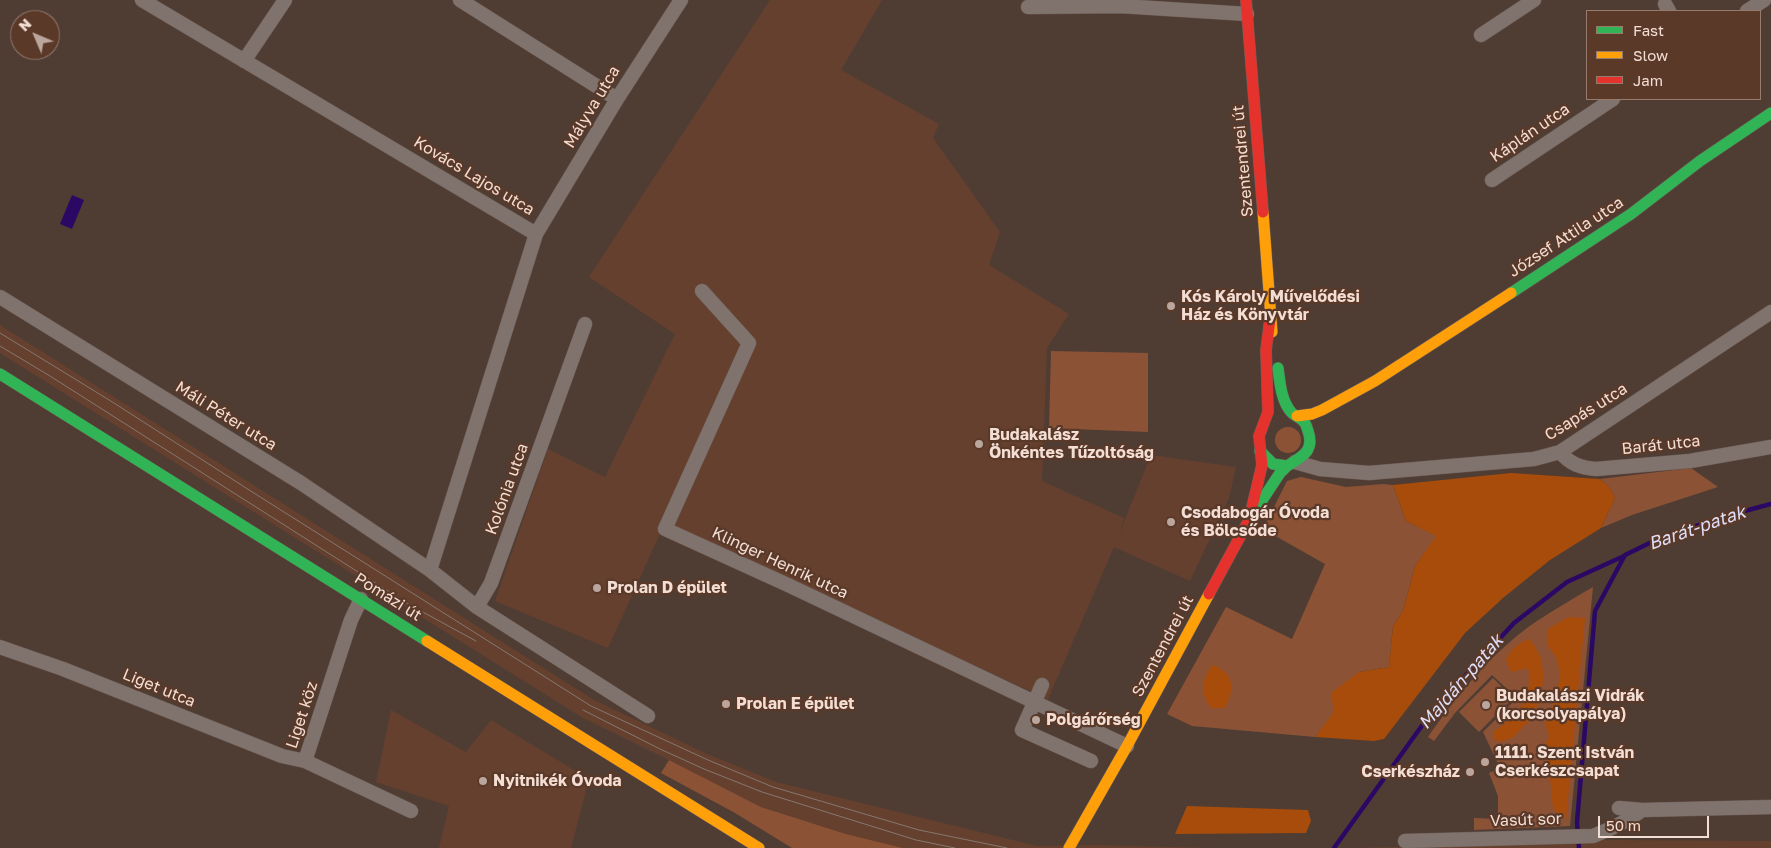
<!DOCTYPE html>
<meta charset="utf-8">
<style>
body{margin:0}
#map{position:relative;width:1771px;height:848px;overflow:hidden;background:#4f3d34;font-family:"Golos Text",sans-serif}
canvas{display:block}
.legend{position:absolute;left:1586px;top:10px;width:175px;height:90px;box-sizing:border-box;background:#5a3929;border:1px solid #977b6d;margin:0;padding:6px 9px;list-style:none;font-size:15px;color:#f3ded4}
.legend li{display:flex;align-items:center;gap:10px;height:25px}
.legend b{width:25px;border:1px solid #977b6d}
.north{position:absolute;left:10px;top:10px;width:50px;height:50px;box-sizing:border-box;background:#5a3929;border:1px solid #977b6d;border-radius:50%;rotate:315deg;font-size:14px;font-weight:700;line-height:20px;text-align:center;color:#f3ded4}
.north::after{content:'';display:block;margin:auto;width:18px;height:22px;background:#baa69c;clip-path:polygon(50% 0,100% 100%,50% 72%,0 100%)}
.scale{position:absolute;left:1598px;top:816px;width:111px;height:22px;box-sizing:border-box;border:2px solid #f3ded4;border-top:0;padding-left:6px;font-size:15px;line-height:18px;white-space:nowrap;color:#f3ded4;-webkit-text-stroke:4px #5a3929;paint-order:stroke}
</style>
<div id="map">
<canvas width="1771" height="848"></canvas>
<ul class="legend">
<li><b style="height:6px;background:#30b455"></b>Fast</li>
<li><b style="height:6px;background:#ff9f0a"></b>Slow</li>
<li><b style="height:6px;background:#e5322d"></b>Jam</li>
</ul>
<div class="north">N</div>
<div class="scale">50 m</div>
</div>
<script>
const c = document.querySelector('canvas').getContext('2d');
c.lineJoin = 'round';
function fillPath(path, color) { c.fillStyle = color; c.fill(path, 'evenodd'); }
function trace(path, color, width, dash) { c.strokeStyle = color; c.lineWidth = width; c.lineCap = dash ? 'butt' : 'round'; c.setLineDash(dash || []); c.stroke(path); }
function drawText(font, color, halo, rows, align = 'center') {
  c.font = font + ' "Golos Text",sans-serif'; c.lineWidth = 4.5; c.setLineDash([]); c.textBaseline = 'middle'; c.strokeStyle = halo; c.fillStyle = color; for (const [text, x, y, turn = 0] of rows) {
    c.save(); c.translate(x, y); c.rotate((+turn || 0) * Math.PI / 180); c.textAlign = isNaN(turn) ? turn : align; if (halo) c.strokeText(text, 0, 0); c.fillText(text, 0, 0); c.restore();
  }
}
fillPath(new Path2D(`
 M770 0H882L841 70 939 124 933 138 1000 232 989 265 1069 314 1047 348 1042 481 1124 518 1119 534 1151 455 1236 467 1229 498 1190 581 1114 547 1048 699 664 525 608 648 495 601 548 449 605 477 675 334 589 277Z
 M0 325 594 700 707 754 776 782 1037 846 1092 845 1210 848H903L846 834 761 807 669 760 583 718 0 353Z
 M391 710 466 752 491 720 589 779 571 848H439L449 806 376 782Z
 M1595 840 1771 841V848H1351L1549 844Z`), '#65402e');
fillPath(new Path2D(`
 M1051 351 1148 353V432L1049 428Z
 M1275 440a13 13 0 1 1 26 0a13 13 0 1 1-26 0Z
 M1691 468 1718 487 1632 515 1601 528 1615 498 1609 487 1600 479Z
 M1301 477 1346 487 1383 484 1393 485 1406 521 1437 536 1415 566 1403 611 1393 626 1389 667 1359 672 1335 712 1315 737 1192 726 1167 714 1226 607 1292 639 1325 564 1263 529 1287 481Z
 M1593 587 1570 826 1474 830V818L1498 819V796L1489 773 1500 768 1483 732 1517 698 1492 675 1455 713 1434 741 1428 737C1457 695 1494 650 1537 621 1555 609 1574 598 1593 587Z
 M1493 678 1513 698 1479 732 1459 712Z
 M669 760 761 807 846 834 903 848H792L735 813 661 773Z`), '#8b5236');
fillPath(new Path2D(`
 M1511 473 1600 479 1609 487 1615 498 1601 528 1550 560 1503 598 1465 633 1384 739 1374 741 1315 737 1334 712 1331 693 1359 672 1389 667 1393 626 1403 611 1415 566 1436 536 1406 521 1393 485Z
 M1570 617 1585 618 1566 819 1553 809 1549 768 1543 749 1549 736 1545 722 1556 699 1560 674 1556 657 1547 645 1548 629 1561 621Z
 M1529 639 1534 645 1541 658 1544 678 1536 710 1527 723 1512 738 1500 742 1494 739V731C1518 716 1533 697 1528 668L1511 672 1506 661C1509 650 1518 643 1529 639Z
 M1212 665C1235 673 1235 689 1225 708H1211C1200 692 1201 682 1212 665Z
 M1187 806 1308 810 1311 821 1306 833 1175 834Z`), '#a74c0a');
fillPath(new Path2D(`
 M72 195 84 200 72 229 60 224Z`), '#2c0865');
trace(new Path2D(`
 M1334 848 1431 713 1514 623 1567 582 1624 556
 M1579 848 1577 822 1595 611 1625 555 1664 536 1741 512 1771 504`), '#2c0865', 4.5);
const street = new Path2D(`
 M142 0 536 234 430 570
 M460 0 617 99
 M1665 4 1669 11
 M1028 7 1120 6 1247 14
 M1747 11 1764 0
 M1481 35 1534 0
 M244 61 285 0
 M1492 180 1613 99
 M536 234 617 99 681 0
 M702 291 749 343 665 529 788 585 1127 746
 M0 297 301 483 430 570 477 607 648 716
 M1560 452C1570 464 1581 468 1596 469L1690 461 1771 447
 M1295 462 1320 469 1369 473 1534 459 1560 452 1771 312
 M477 607 491 583 585 324
 M0 647 63 669 282 756 305 761 411 811
 M1042 685 1022 730 1091 761
 M305 761 351 620 361 599
 M1619 808 1642 810 1771 807
 M1405 841 1593 836C1611 829 1627 822 1642 810`);
const fast = new Path2D(`
 M1511 293 1631 214 1700 161 1771 113
 M0 374 427 641
 M1260 451 1273 464 1287 466C1302 457 1315 451 1308 431 1307 428 1306 423 1303 421 1300 417 1294 416 1291 412 1281 400 1280 383 1278 368
 M1257 508 1280 473 1287 466`);
const slow = new Path2D(`
 M1263 212 1272 332
 M1297 416 1312 414 1322 410 1375 381 1511 293
 M427 641 759 848
 M1069 848 1127 746 1209 594`);
const jam = new Path2D(`
 M1246 0 1263 212
 M1209 594 1249 520 1262 465 1259 436 1268 412 1266 350 1270 319`);
trace(street, '#6c5c55', 15);
trace(fast, '#6c5c55', 12);
trace(slow, '#6c5c55', 12);
trace(jam, '#6c5c55', 12);
trace(street, '#80736d', 14);
trace(fast, '#30b455', 11);
trace(slow, '#ff9f0a', 11);
trace(jam, '#e5322d', 11);
trace(new Path2D(`
 M0 333 114 403 246 488 591 706 708 760 773 787 919 830 1007 848
 M0 346 50 376 410 605 476 641
 M583 710 660 749 704 769 762 792 916 840 955 848`), '#857870', 1);
for (const [x, y, r, color] of [
 [1171,306,5,"#baa69c"],
 [979,444,5,"#baa69c"],
 [1171,522,5,"#baa69c"],
 [597,588,5,"#baa69c"],
 [726,704,5,"#baa69c"],
 [1486,705,5,"#baa69c"],
 [1036,720,5,"#baa69c"],
 [1485,762,5,"#baa69c"],
 [1470,772,5,"#baa69c"],
 [483,781,5,"#baa69c"]
]) { const dot = new Path2D(); dot.arc(x, y, r, 0, 2 * Math.PI); c.fillStyle = color; c.fill(dot); trace(dot, '#5a3929', 2); }
drawText('16px', '#f3ded4', '#5a3929', [
 ["Mályva utca",592,107,-59],
 ["Káplán utca",1530,133,-34],
 ["Szentendrei út",1243,161,-95],
 ["Kovács Lajos utca",474,176,31],
 ["József Attila utca",1566,237,-33],
 ["Csapás utca",1586,412,-32],
 ["Máli Péter utca",226,416,32],
 ["Barát utca",1661,445,-6],
 ["Kolónia utca",507,489,-70],
 ["Klinger Henrik utca",780,563,25],
 ["Pomázi út",388,597,32],
 ["Szentendrei út",1163,646,-62],
 ["Liget utca",159,688,22],
 ["Liget köz",302,715,-72],
 ["Vasút sor",1526,820,-2]
]);
drawText('bold 16px', '#f3ded4', '#5a3929', [
 ["Kós Károly Művelődési",1181,297],
 ["Ház és Könyvtár",1181,315],
 ["Budakalász",989,435],
 ["Önkéntes Tűzoltóság",989,453],
 ["Csodabogár Óvoda",1181,513],
 ["és Bölcsőde",1181,531],
 ["Prolan D épület",607,588],
 ["Budakalászi Vidrák",1496,696],
 ["(korcsolyapálya)",1496,714],
 ["Prolan E épület",736,704],
 ["Polgárőrség",1046,720],
 ["1111. Szent István",1495,753],
 ["Cserkészcsapat",1495,771],
 ["Cserkészház",1460,772,"right"],
 ["Nyitnikék Óvoda",493,781]
], 'left');
drawText('italic 18px', '#dedef8', '#5a3929', [
 ["Barát-patak",1697,528,-19],
 ["Majdán-patak",1461,682,-49]
]);
</script>
